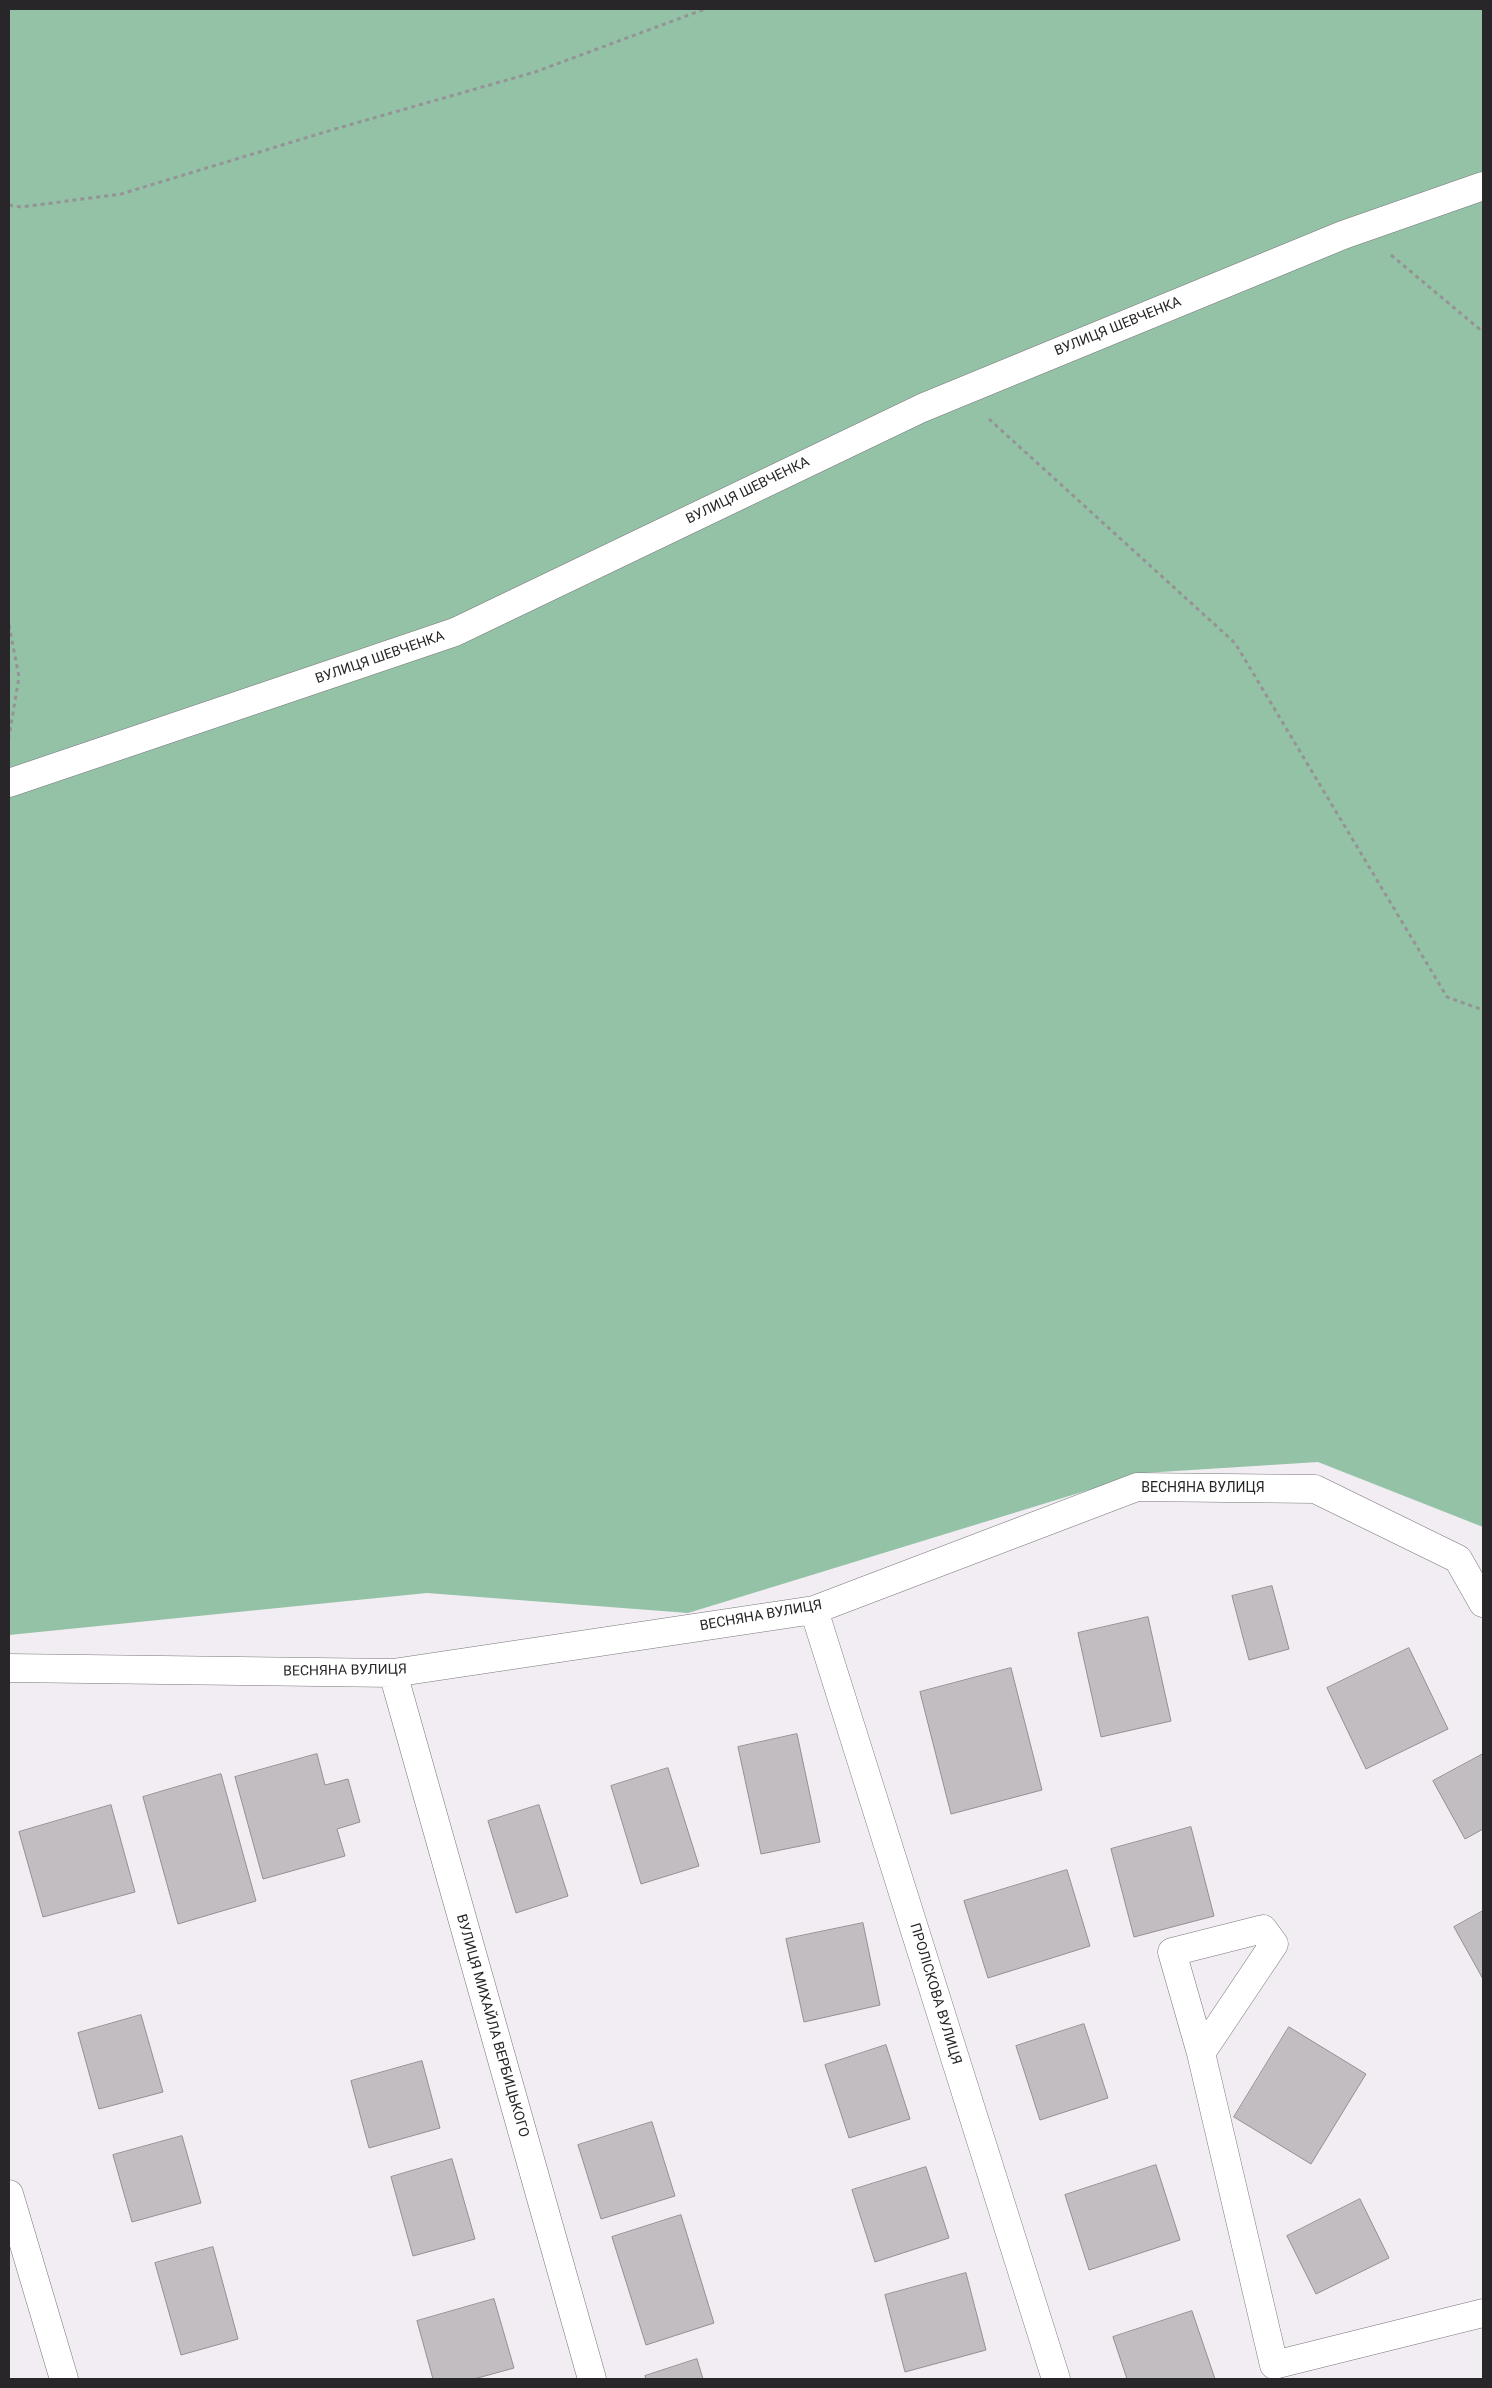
<!DOCTYPE html>
<meta charset="utf-8">
<style>
body{margin:0}
#map{position:relative;width:1492px;height:2388px;overflow:hidden;background:#f1edf2;font-family:Roboto,sans-serif}
canvas{display:block}
.frame{position:absolute;inset:0;border:10px solid #282628;pointer-events:none}
</style>
<div id="map">
<canvas width="1492" height="2388"></canvas>
<div class="frame"></div>
</div>
<script>
const c = document.querySelector('canvas').getContext('2d');
c.lineJoin = 'round';
function fillPath(path, color) { c.fillStyle = color; c.fill(path, 'evenodd'); }
function trace(path, color, width, dash) { c.strokeStyle = color; c.lineWidth = width; c.lineCap = dash ? 'butt' : 'round'; c.setLineDash(dash || []); c.stroke(path); }
function drawText(font, color, halo, rows, align = 'center') {
  c.font = font + ' Roboto,sans-serif'; c.lineWidth = 4.5; c.setLineDash([]); c.textBaseline = 'middle'; c.strokeStyle = halo; c.fillStyle = color; for (const [text, x, y, turn = 0] of rows) {
    c.save(); c.translate(x, y); c.rotate((+turn || 0) * Math.PI / 180); c.textAlign = isNaN(turn) ? turn : align; if (halo) c.strokeText(text, 0, 0); c.fillText(text, 0, 0); c.restore();
  }
}
fillPath(new Path2D(`
 M9 9H1483V1527L1318 1462 1144 1473 688 1613 427 1593 9 1635Z`), '#93c2a7');
const building = new Path2D(`
 M1272 1586 1289 1649 1249 1660 1232 1596Z
 M1148 1617 1171 1721 1101 1737 1078 1633Z
 M1409 1648 1448 1729 1366 1769 1327 1688Z
 M1011 1668 1042 1790 951 1814 920 1692Z
 M797 1734 820 1842 761 1854 738 1747Z
 M317 1754 325 1785 348 1779 360 1822 337 1829 345 1856 263 1879 235 1777Z
 M1483 1754V1829L1465 1839 1433 1781Z
 M668 1768 699 1866 641 1884 611 1786Z
 M221 1774 256 1901 178 1924 143 1797Z
 M111 1805 135 1892 43 1917 19 1832Z
 M539 1805 568 1896 516 1913 488 1821Z
 M1191 1827 1214 1916 1134 1937 1111 1849Z
 M1067 1870 1090 1946 988 1978 964 1901Z
 M1483 1911V1979L1454 1927Z
 M863 1923 880 2005 804 2022 786 1939Z
 M141 2015 163 2092 99 2109 78 2033Z
 M1084 2024 1108 2098 1040 2120 1016 2046Z
 M1289 2027 1366 2074 1311 2164 1234 2117Z
 M886 2045 910 2119 849 2138 825 2065Z
 M422 2061 440 2128 369 2148 351 2081Z
 M652 2122 675 2196 601 2219 578 2145Z
 M182 2136 201 2203 132 2222 113 2155Z
 M452 2159 475 2239 413 2256 391 2177Z
 M1156 2165 1180 2240 1089 2270 1065 2195Z
 M926 2167 949 2238 875 2262 852 2190Z
 M1360 2199 1389 2258 1316 2294 1287 2236Z
 M681 2215 714 2323 646 2345 612 2237Z
 M213 2247 238 2339 181 2355 155 2263Z
 M966 2273 986 2350 905 2372 885 2295Z
 M494 2299 514 2368 474 2379H433L417 2321Z
 M1192 2311 1215 2379H1127L1113 2337Z
 M697 2359 703 2379H646L645 2376Z`);
fillPath(building, '#c1bdc0');
trace(building, '#938f92', 1);
const minor = new Path2D(`
 M9 783 455 632 922 408 1343 235 1483 186
 M814 1610 1056 2379
 M9 1668 393 1673 814 1610 1137 1487 1315 1489 1458 1559 1483 1603
 M393 1673 592 2379
 M1201 2053 1274 1944 1263 1929 1172 1952 1201 2053 1274 2365 1483 2313
 M9 2194 64 2379`);
trace(minor, '#7a777b', 29);
trace(new Path2D(`
 M9 205 21 207 121 194 335 129 535 72 705 9
 M1391 255 1483 332
 M989 419 1235 643 1447 997 1483 1010
 M9 625 19 677 9 737`), '#969396', 3, [4, 4]);
trace(minor, '#fff', 28);
drawText('14px', '#282628', '#fff', [
 ["ВУЛИЦЯ ШЕВЧЕНКА",1118,327,-22],
 ["ВУЛИЦЯ ШЕВЧЕНКА",748,491,-26],
 ["ВУЛИЦЯ ШЕВЧЕНКА",380,658,-19],
 ["ВЕСНЯНА ВУЛИЦЯ",1203,1488],
 ["ВЕСНЯНА ВУЛИЦЯ",761,1616,-10],
 ["ВЕСНЯНА ВУЛИЦЯ",345,1671,-1],
 ["ПРОЛІСКОВА ВУЛИЦЯ",935,1994,73],
 ["ВУЛИЦЯ МИХАЙЛА ВЕРБИЦЬКОГО",492,2026,74]
]);
</script>
